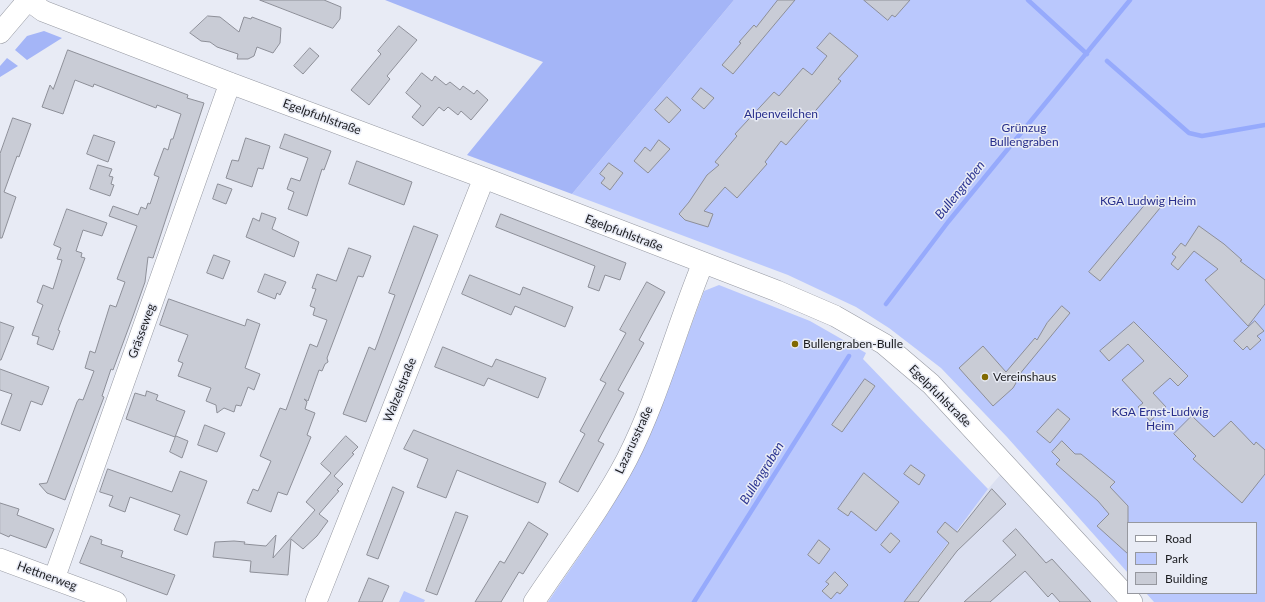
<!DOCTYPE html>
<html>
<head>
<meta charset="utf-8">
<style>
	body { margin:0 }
	#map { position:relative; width:1265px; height:602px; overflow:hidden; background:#e8ebf5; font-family:Lato,sans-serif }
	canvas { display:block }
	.legend { position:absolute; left:1127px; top:522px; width:130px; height:72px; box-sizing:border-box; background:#e8ebf5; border:1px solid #96989f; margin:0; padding:5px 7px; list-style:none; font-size:12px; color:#1a1b1f }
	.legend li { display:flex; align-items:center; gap:8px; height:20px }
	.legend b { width:20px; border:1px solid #96989f }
</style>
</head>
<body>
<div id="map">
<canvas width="1265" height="602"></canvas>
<ul class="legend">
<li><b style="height:5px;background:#fff"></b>Road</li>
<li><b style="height:11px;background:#bac8fd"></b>Park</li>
<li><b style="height:11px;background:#c9ccd6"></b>Building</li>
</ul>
</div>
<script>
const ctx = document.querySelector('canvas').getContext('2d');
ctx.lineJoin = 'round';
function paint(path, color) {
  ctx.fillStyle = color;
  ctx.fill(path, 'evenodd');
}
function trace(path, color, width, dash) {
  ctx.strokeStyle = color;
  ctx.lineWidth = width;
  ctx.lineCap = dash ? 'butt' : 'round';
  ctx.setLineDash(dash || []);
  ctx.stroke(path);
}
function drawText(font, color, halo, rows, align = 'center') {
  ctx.font = font + ' Lato,sans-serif';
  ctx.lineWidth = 3;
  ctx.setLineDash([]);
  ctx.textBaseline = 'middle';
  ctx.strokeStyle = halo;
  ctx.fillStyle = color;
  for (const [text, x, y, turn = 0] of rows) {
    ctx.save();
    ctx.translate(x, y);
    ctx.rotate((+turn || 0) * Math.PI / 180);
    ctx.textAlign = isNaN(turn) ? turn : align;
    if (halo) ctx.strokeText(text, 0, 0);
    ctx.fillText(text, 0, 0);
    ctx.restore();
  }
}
paint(new Path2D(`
	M 1008,466 L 1132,602 L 904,602 L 988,489 Z`), '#dbe0f1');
paint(new Path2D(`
	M 734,0 L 1265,0 L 1265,602 L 1154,602 L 1146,593 L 1256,593 L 1256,523 L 1128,523 L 1128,573 L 1007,437 L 941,368 L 889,328 L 856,307 L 788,275 L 572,194 Z
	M 719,285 L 810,321 L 866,353 L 863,359 L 988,489 L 904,602 L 548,602 C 574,563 603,524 626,482 C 658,421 680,355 704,291 Z
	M 404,591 L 425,600 L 424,602 L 399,602 Z`), '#bac8fd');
paint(new Path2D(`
	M 385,0 L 734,0 L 572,194 L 467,155 L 543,62 Z
	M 44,31 L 62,38 L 27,60 L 15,50 L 27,36 Z
	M 7,58 L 18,66 L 0,77 L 0,66 Z`), '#a4b5f7');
trace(new Path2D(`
	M 1028,0 L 1087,54
	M 1107,61 L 1189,133 L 1202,136 L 1265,125
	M 886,304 L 948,222 L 1130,0
	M 694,602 L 849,356`), '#96aafc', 4.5);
const building = new Path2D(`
	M 260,0 L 324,0 L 341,7 L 340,19 L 333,28 Z
	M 778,0 L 795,0 L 733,74 L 722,65 L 741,43 L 739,42 L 754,25 L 756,27 Z
	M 864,0 L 910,0 L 895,17 L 892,15 L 888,20 Z
	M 208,16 L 220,17 L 239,32 L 244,17 L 251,19 L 252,17 L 281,28 L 280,43 L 273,53 L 257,47 L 254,56 L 248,59 L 237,59 L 238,54 L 217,47 L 210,42 L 201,41 L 190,33 Z
	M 399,26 L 417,40 L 387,76 L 390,79 L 369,105 L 351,90 L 381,54 L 378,51 Z
	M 830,33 L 858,56 L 838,79 L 841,81 L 786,145 L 781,141 L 765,162 L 767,164 L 737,198 L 725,187 L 704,211 L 713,214 L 708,227 L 685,220 L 679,214 L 689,202 L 707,175 L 719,165 L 715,162 L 737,136 L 735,134 L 774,92 L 779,96 L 803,68 L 812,75 L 827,56 L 817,48 Z
	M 310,48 L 319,56 L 303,74 L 294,66 Z
	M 68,50 L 188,95 L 187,98 L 204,103 L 153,258 L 148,257 L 145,282 L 133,316 L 113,370 L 111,369 L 102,396 L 104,397 L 65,500 L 47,493 L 39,484 L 47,483 L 77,402 L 79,399 L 83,400 L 94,371 L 85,368 L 90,351 L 95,353 L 110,305 L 116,307 L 125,282 L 117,279 L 137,226 L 109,216 L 113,206 L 138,215 L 141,207 L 146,209 L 148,203 L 150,204 L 159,177 L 154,175 L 164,148 L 168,150 L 171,139 L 173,139 L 181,114 L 157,105 L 156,108 L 94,84 L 93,87 L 75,80 L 63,114 L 42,107 L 50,85 L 53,89 Z
	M 422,73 L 432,81 L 435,76 L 446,85 L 450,82 L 460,90 L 463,86 L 474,94 L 477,90 L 488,100 L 471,120 L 461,111 L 458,115 L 448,107 L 444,111 L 439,107 L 423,126 L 412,117 L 421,106 L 406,93 Z
	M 701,88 L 714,98 L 704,109 L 692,99 Z
	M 667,97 L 681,110 L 669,123 L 655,110 Z
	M 13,118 L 31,124 L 19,157 L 17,156 L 4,192 L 16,197 L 2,238 L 0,238 L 0,154 Z
	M 285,134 L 331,151 L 324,170 L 322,169 L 307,216 L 288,209 L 294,192 L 287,189 L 291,178 L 300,181 L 308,158 L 280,148 Z
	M 94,135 L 115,142 L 108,162 L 87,154 Z
	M 246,138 L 270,146 L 263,169 L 258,168 L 252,187 L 226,178 L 232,160 L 238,161 Z
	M 659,140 L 670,149 L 648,173 L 634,161 L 645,147 L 650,151 Z
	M 357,161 L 412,182 L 404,205 L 349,184 Z
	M 609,163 L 623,173 L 610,190 L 601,183 L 605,178 L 600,174 Z
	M 98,165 L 112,169 L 109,176 L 113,177 L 111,184 L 114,185 L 110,196 L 90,189 Z
	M 218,184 L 232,189 L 226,204 L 213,199 Z
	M 1150,199 L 1160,208 L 1100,281 L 1089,272 Z
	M 67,209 L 107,223 L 102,236 L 83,230 L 76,251 L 82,253 L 81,257 L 85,258 L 58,330 L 60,331 L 53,350 L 37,344 L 39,337 L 32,335 L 43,305 L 37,302 L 43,285 L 53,289 L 62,260 L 57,259 L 61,248 L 54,245 Z
	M 262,213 L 276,218 L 272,229 L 299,242 L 294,257 L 246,237 L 253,218 L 259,221 Z
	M 501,214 L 626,263 L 620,280 L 605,275 L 599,291 L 588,287 L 595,266 L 496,227 Z
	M 414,226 L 438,235 L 366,422 L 343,414 L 369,347 L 375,350 L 395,295 L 389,293 Z
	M 1199,226 L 1224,244 L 1242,260 L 1240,261 L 1265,280 L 1265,304 L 1248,326 L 1205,280 L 1218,269 L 1194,251 L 1178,270 L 1171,264 L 1176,257 L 1172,254 L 1181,243 L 1185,246 Z
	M 349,248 L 371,256 L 363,277 L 358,276 L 327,358 L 328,362 L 325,364 L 322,371 L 319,370 L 308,401 L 304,399 L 307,402 L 305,409 L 315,413 L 307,435 L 311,437 L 287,495 L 278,492 L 271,512 L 247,503 L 253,489 L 258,491 L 271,461 L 260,456 L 280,408 L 286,410 L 310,344 L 317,347 L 327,320 L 313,315 L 315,308 L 310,306 L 316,289 L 312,288 L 317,274 L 336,281 Z
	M 214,255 L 230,261 L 223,279 L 207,273 Z
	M 265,274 L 286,282 L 280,295 L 277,293 L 275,299 L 258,292 Z
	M 470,275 L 520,295 L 523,287 L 573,307 L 565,327 L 515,306 L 511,315 L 462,294 Z
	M 647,282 L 665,292 L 639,340 L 644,343 L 618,390 L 624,393 L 598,441 L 604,444 L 578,492 L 559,482 L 585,434 L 580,431 L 606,383 L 600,380 L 626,333 L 620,330 Z
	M 169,299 L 245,326 L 247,319 L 260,324 L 245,368 L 260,374 L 254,390 L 248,387 L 241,406 L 236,405 L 234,412 L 224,408 L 217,413 L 216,405 L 206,401 L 211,388 L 178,376 L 183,363 L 178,361 L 188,335 L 160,325 Z
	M 1062,306 L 1070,313 L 1014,381 L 1016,383 L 1013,388 L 993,406 L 959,368 L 983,346 L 1006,372 L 1035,338 L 1037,340 L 1047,323 Z
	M 1255,321 L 1264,331 L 1257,336 L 1261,340 L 1250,350 L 1247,346 L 1243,350 L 1234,341 Z
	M 0,322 L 14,327 L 1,360 L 0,360 Z
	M 1134,322 L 1188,376 L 1178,386 L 1170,378 L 1153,393 L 1166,407 L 1150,421 L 1138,407 L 1143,403 L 1122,380 L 1144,361 L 1128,344 L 1109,361 L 1100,351 Z
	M 443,347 L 492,367 L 496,359 L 546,378 L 538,398 L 488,378 L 484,386 L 435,367 Z
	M 0,369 L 49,387 L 42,405 L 31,401 L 20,431 L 1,424 L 12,394 L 0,390 Z
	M 865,379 L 875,386 L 842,432 L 832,425 Z
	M 147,391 L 158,395 L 156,400 L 185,411 L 175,437 L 126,419 L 135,393 L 145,396 Z
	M 1058,409 L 1070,419 L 1050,443 L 1037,432 Z
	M 1192,416 L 1214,437 L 1231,421 L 1254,445 L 1256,442 L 1265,450 L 1265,474 L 1242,503 L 1193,459 L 1196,456 L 1174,434 Z
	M 205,425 L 225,433 L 217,452 L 198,445 Z
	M 414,430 L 546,483 L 538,503 L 457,470 L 446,498 L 417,487 L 428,459 L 404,449 Z
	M 176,436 L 188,441 L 182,458 L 170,452 Z
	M 346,436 L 358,447 L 352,453 L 354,454 L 334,476 L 343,484 L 337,490 L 339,491 L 319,514 L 328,521 L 317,536 L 303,549 L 291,539 L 288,575 L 250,572 L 251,561 L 213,557 L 215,542 L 234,541 L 245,542 L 244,544 L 266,546 L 276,535 L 273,558 L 315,510 L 306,502 L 331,473 L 321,464 Z
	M 1062,441 L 1075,454 L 1081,454 L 1115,482 L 1110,487 L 1128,506 L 1128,554 L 1097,526 L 1109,514 L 1098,501 L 1056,464 L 1060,460 L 1052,452 Z
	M 911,465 L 925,475 L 919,485 L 904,474 Z
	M 108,469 L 172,492 L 180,471 L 207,481 L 187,535 L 174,530 L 180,515 L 130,497 L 125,512 L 109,506 L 113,496 L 100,492 Z
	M 864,473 L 899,502 L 876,531 L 851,511 L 848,516 L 838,509 Z
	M 393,487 L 404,492 L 378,559 L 367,555 Z
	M 992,489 L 1006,504 L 957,551 L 918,602 L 904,602 L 949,543 L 937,532 L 945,522 L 957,532 Z
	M 0,503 L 19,509 L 17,515 L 54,529 L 46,548 L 10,535 L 9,537 L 0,533 Z
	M 456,512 L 468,516 L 437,595 L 426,591 Z
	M 529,522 L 548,534 L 523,574 L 519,572 L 501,602 L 475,602 L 500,561 L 504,563 Z
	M 1016,529 L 1046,563 L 1052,559 L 1091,602 L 1060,602 L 1052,593 L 1048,597 L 1025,571 L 990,602 L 964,602 L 1016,555 L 1003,541 Z
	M 891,533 L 900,541 L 890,553 L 881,545 Z
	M 91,536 L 102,540 L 101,544 L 123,551 L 121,557 L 175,575 L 167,595 L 80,563 Z
	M 819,540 L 830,549 L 819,564 L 808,555 Z
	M 835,572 L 848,585 L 840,594 L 837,592 L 831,599 L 822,591 L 829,584 L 826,582 Z
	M 369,578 L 389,586 L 382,602 L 359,602 Z`);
paint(building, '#c9ccd6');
trace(building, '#8d8f98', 1);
const minor = new Path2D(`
	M 28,0 L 43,11 L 230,83 L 484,178 L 777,291 L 835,316 L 884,344 L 931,384 L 1132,602
	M 0,33 L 28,0
	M 0,559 L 116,602
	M 54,579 L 230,83
	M 316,602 L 484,178
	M 534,602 C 565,555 601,509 627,459 C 659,396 676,328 703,263`);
trace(minor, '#979aa3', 22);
trace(minor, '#fff', 21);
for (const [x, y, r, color] of [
	[795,344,4,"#816901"],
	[985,377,4,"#816901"]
]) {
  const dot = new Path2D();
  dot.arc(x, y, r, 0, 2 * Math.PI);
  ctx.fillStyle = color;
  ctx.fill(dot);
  trace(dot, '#e8ebf5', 1.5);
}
drawText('12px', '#282f8c', '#e8ebf5', [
	["Alpenveilchen",781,114],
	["Grünzug",1024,128],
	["Bullengraben",1024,142],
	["KGA Ludwig Heim",1148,201],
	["KGA Ernst-Ludwig",1160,412],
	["Heim",1160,426]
]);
drawText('12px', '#1a1b1f', '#e8ebf5', [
	["Egelpfuhlstraße",322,117,20],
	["Egelpfuhlstraße",624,233,21],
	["Grässeweg",142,331,-70],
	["Walzelstraße",400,390,-68],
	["Egelpfuhlstraße",940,396,45],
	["Lazarusstraße",634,440,-65],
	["Hettnerweg",47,576,20]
]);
drawText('12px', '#1a1b1f', '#e8ebf5', [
	["Bullengraben-Bulle",803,344],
	["Vereinshaus",993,377]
], 'left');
drawText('italic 13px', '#2c3592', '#e8ebf5', [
	["Bullengraben",960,190,-51],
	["Bullengraben",762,473,-58]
]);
</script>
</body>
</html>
